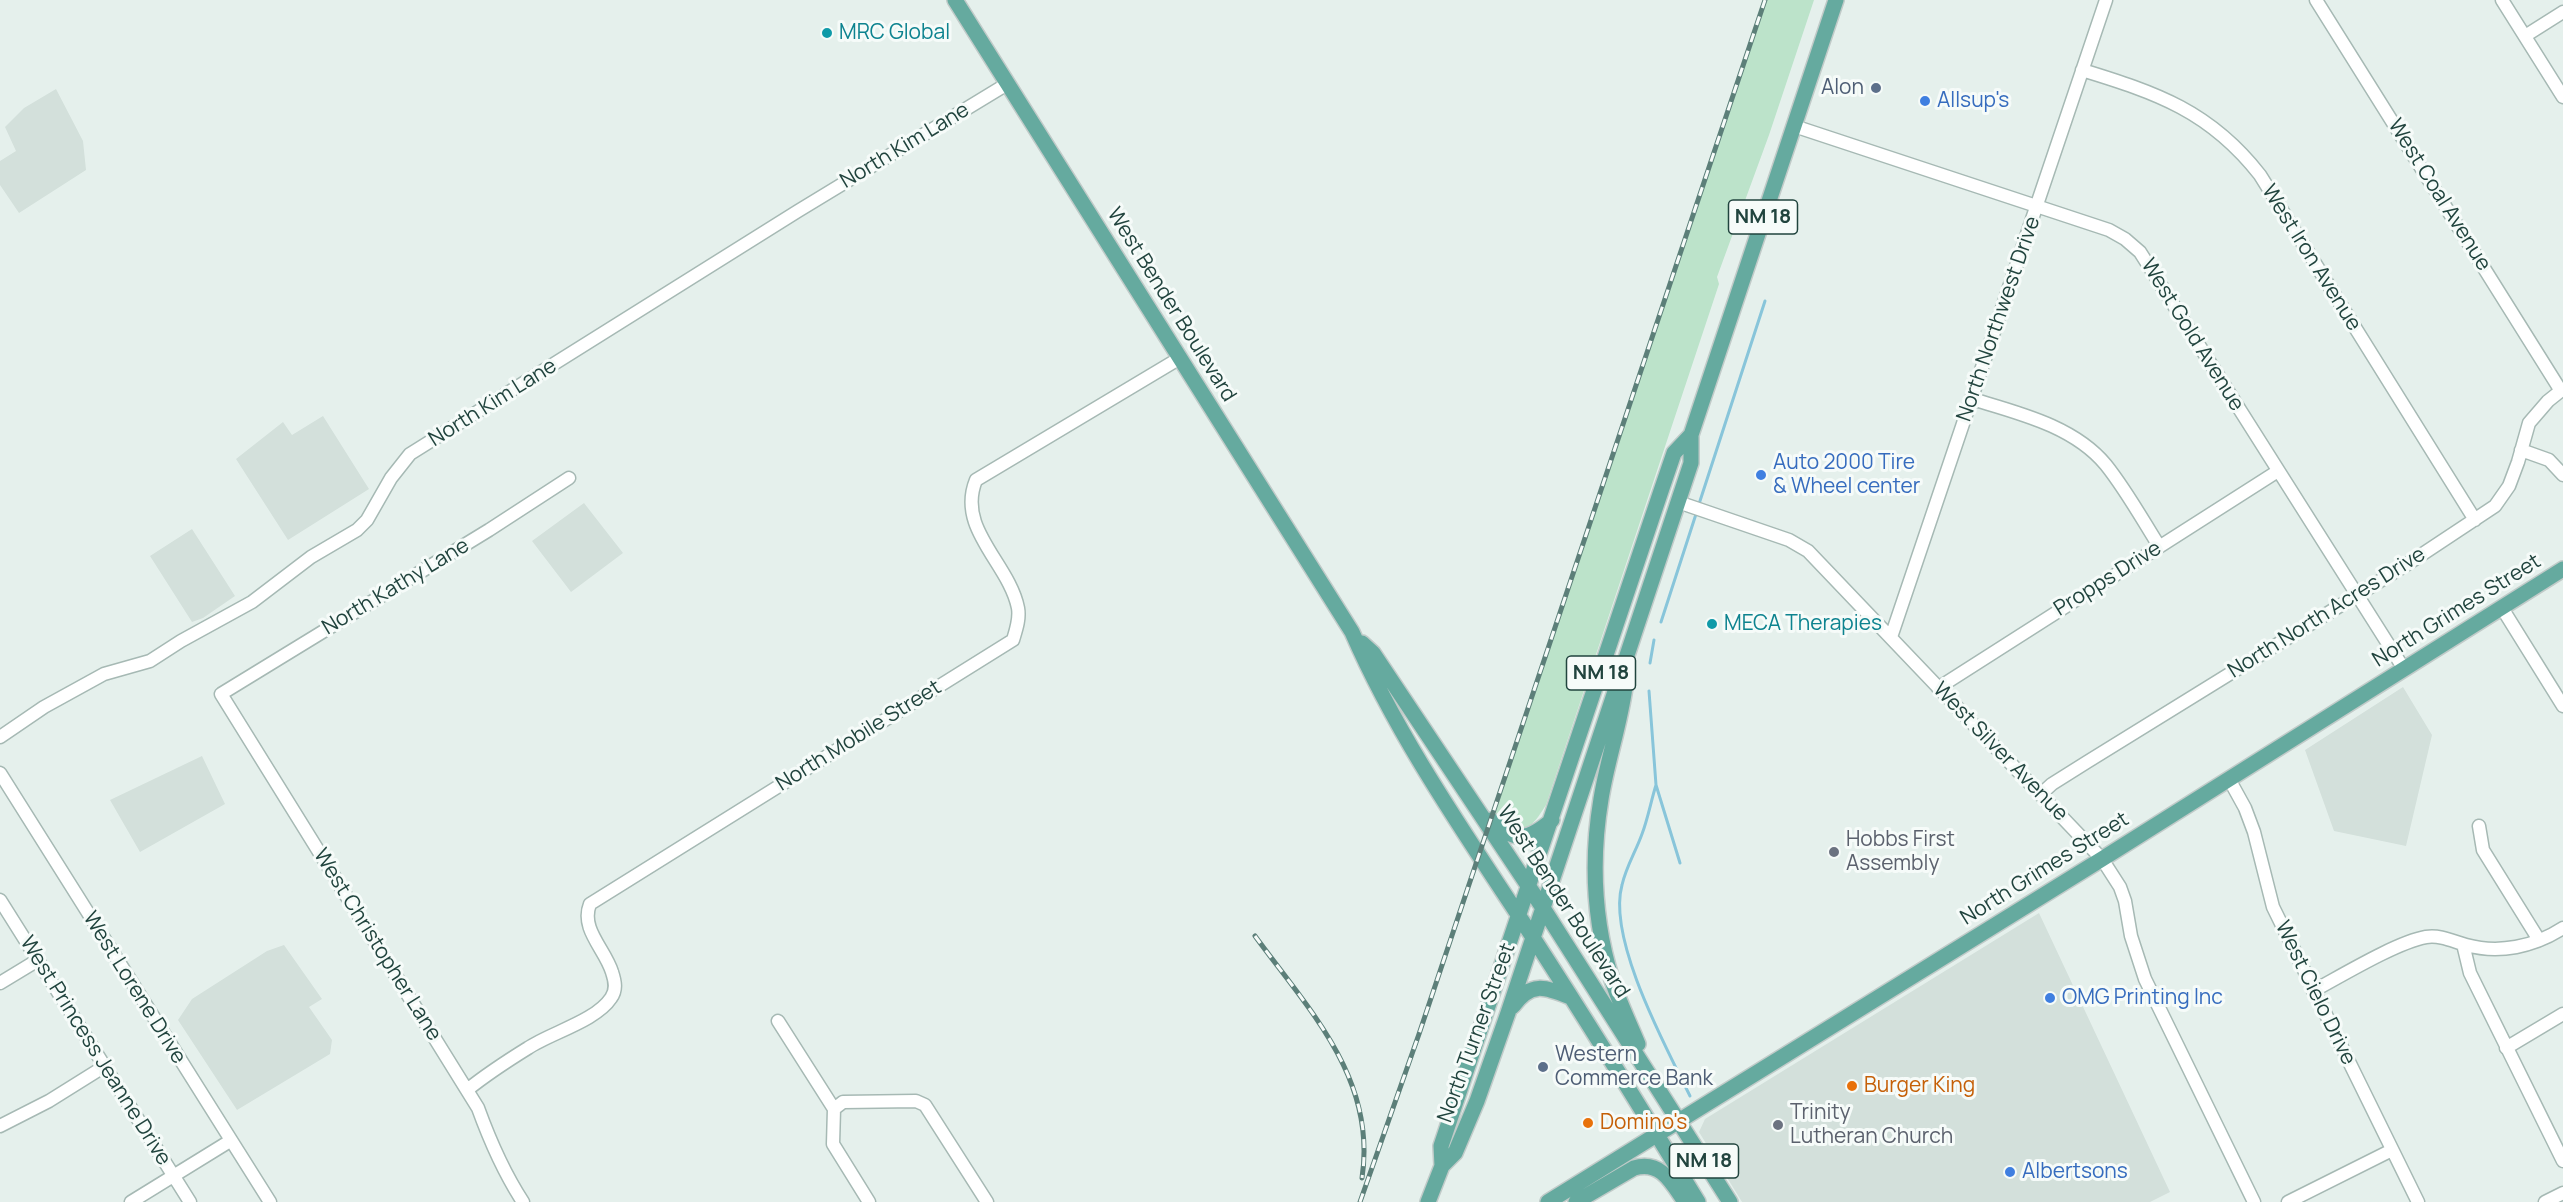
<!DOCTYPE html>
<html>
<head>
<meta charset="utf-8">
<style>
	body { margin:0 }
	canvas { display:block; background:#e5f0ec }
</style>
</head>
<body>
<canvas width="2563" height="1202"></canvas>
<script>
const ctx = document.querySelector('canvas').getContext('2d');
ctx.lineJoin = 'round';
function paint(path, color) {
  ctx.fillStyle = color;
  ctx.fill(path, 'evenodd');
}
function trace(path, color, width, dash) {
  ctx.strokeStyle = color;
  ctx.lineWidth = width;
  ctx.lineCap = dash ? 'butt' : 'round';
  ctx.setLineDash(dash || []);
  ctx.stroke(path);
}
function drawText(font, color, halo, rows, align = 'center') {
  ctx.font = font + ' Manrope,sans-serif';
  ctx.lineWidth = 6;
  ctx.setLineDash([]);
  ctx.textBaseline = 'middle';
  ctx.strokeStyle = halo;
  ctx.fillStyle = color;
  for (const [text, x, y, turn = 0] of rows) {
    ctx.save();
    ctx.translate(x, y);
    ctx.rotate((+turn || 0) * Math.PI / 180);
    ctx.textAlign = isNaN(turn) ? turn : align;
    if (halo) ctx.strokeText(text, 0, 0);
    ctx.fillText(text, 0, 0);
    ctx.restore();
  }
}
paint(new Path2D(`
	M 56,89 L 83,141 L 86,170 L 19,213 L 0,185 L 0,161 L 16,151 L 5,127 L 24,108 Z
	M 323,416 L 369,489 L 288,540 L 236,459 L 283,422 L 292,435 Z
	M 584,503 L 623,553 L 571,592 L 532,541 Z
	M 192,529 L 235,596 L 203,618 L 192,622 L 150,556 Z
	M 2403,687 L 2432,735 L 2406,846 L 2334,831 L 2305,750 Z
	M 202,756 L 225,804 L 140,852 L 110,800 Z
	M 2039,913 L 2170,1192 L 2150,1202 L 1742,1202 L 1699,1132 L 1705,1119 Z
	M 284,945 L 322,999 L 309,1007 L 332,1040 L 330,1054 L 237,1110 L 178,1020 L 192,999 L 267,951 Z`), '#d3e0db');
paint(new Path2D(`
	M 1767,0 L 1814,0 L 1769,135 L 1717,277 L 1719,284 L 1546,805 C 1537,819 1532,828 1515,832 L 1494,815 Z`), '#bce3ca');
trace(new Path2D(`
	M 1699,504 L 1765,301
	M 1661,622 L 1697,511
	M 1650,663 L 1654,640
	M 1649,691 L 1656,785 L 1680,863
	M 1656,785 C 1651,801 1648,818 1642,834 C 1636,851 1626,867 1622,885 C 1607,939 1666,1047 1690,1096`), '#88c5da', 3);
const minor = new Path2D(`
	M 2316,0 L 2561,391
	M 2502,0 L 2563,97
	M 2525,36 L 2563,12
	M 2082,70 C 2157,93 2210,111 2260,175 L 2475,520
	M 1794,126 L 2109,230 L 2125,239 L 2140,252 L 2404,669
	M 1972,399 C 2018,413 2074,426 2106,465 C 2126,490 2142,519 2159,546
	M 2521,450 L 2549,460 L 2563,475
	M 1678,502 L 1789,540 L 1808,551 L 2102,859 L 2120,887 L 2125,901 L 2131,936 L 2145,979 L 2254,1202
	M 2502,608 L 2563,706
	M 1891,637 L 2106,0
	M 1938,688 L 2278,471
	M 0,737 L 44,707 L 104,674 L 150,661 L 181,641 L 252,602 L 311,557 L 357,530 L 367,520 L 391,478 L 410,454 L 798,211 L 1007,84
	M 0,773 L 270,1202
	M 2229,779 L 2245,808 L 2254,832 L 2273,907 L 2418,1202
	M 2041,794 L 2052,784 L 2087,762 L 2409,563 L 2495,506 L 2509,486 L 2518,462 L 2529,423 L 2548,401 L 2563,389
	M 2479,826 L 2483,850 L 2539,940
	M 0,900 L 190,1202
	M 2463,944 L 2470,973 L 2563,1161
	M 0,983 L 38,960
	M 2313,991 C 2341,976 2397,942 2426,937 C 2441,935 2452,941 2466,945 C 2499,954 2534,947 2563,928
	M 778,1021 L 834,1109 L 833,1144 L 869,1202
	M 2506,1048 L 2563,1014
	M 467,1090 C 487,1074 507,1061 528,1048 C 550,1033 596,1021 611,998 C 617,990 615,981 612,972 C 605,949 580,929 590,904 L 1013,640 C 1016,630 1020,619 1018,608 C 1009,563 956,529 976,480 L 1180,358
	M 834,1109 L 843,1102 L 916,1101 L 925,1105 L 987,1202
	M 0,1126 L 49,1101 L 105,1066
	M 131,1202 L 230,1141
	M 523,1202 C 504,1173 490,1141 478,1108 L 221,694 L 489,530 L 569,478
	M 2288,1202 L 2392,1150
	M 2545,1202 L 2563,1193`);
const major = new Path2D(`
	M 955,0 L 1352,632 C 1399,740 1468,838 1532,936 C 1589,1024 1644,1113 1698,1202
	M 1362,643 L 1373,653 L 1543,908 L 1730,1202
	M 1625,687 C 1620,725 1607,761 1601,799 C 1591,859 1594,922 1612,980 C 1619,1002 1629,1022 1638,1044
	M 1491,820 C 1514,843 1528,841 1552,820
	M 1513,1006 C 1531,981 1545,987 1570,997
	M 1442,1166 L 1455,1153 L 1477,1101 L 1508,1013 L 1691,463 L 1691,435 L 1836,0
	M 1428,1202 L 1442,1166 L 1441,1146 L 1661,491 L 1674,453 L 1691,435
	M 1548,1202 L 2102,859 L 2563,569
	M 1576,1202 L 1634,1168 C 1661,1160 1672,1183 1685,1202`);
trace(minor, '#a6b9b4', 15);
trace(major, '#c1cbc9', 18);
trace(minor, '#fff', 12);
trace(major, '#65aa9f', 15);
const rail = new Path2D(`
	M 1255,936 C 1309,1010 1377,1079 1362,1178
	M 1360,1202 L 1419,1034 L 1765,0`);
trace(rail, '#5c7f79', 5);
trace(rail, '#f6fbf9', 3, [9]);
for (const [x, y, r, color] of [
	[827,33,6,"#0f9aa8"],
	[1876,88,6,"#5c6f8a"],
	[1925,101,6,"#3f7fe0"],
	[1761,475,6,"#3f7fe0"],
	[1712,624,6,"#0f9aa8"],
	[1834,852,6,"#6b7280"],
	[2050,998,6,"#3f7fe0"],
	[1543,1067,6,"#5c6f8a"],
	[1852,1086,6,"#e8710a"],
	[1588,1123,6,"#e8710a"],
	[1778,1125,6,"#6b7280"],
	[2010,1172,6,"#3f7fe0"]
]) {
  const dot = new Path2D();
  dot.arc(x, y, r, 0, 2 * Math.PI);
  ctx.fillStyle = color;
  ctx.fill(dot);
  trace(dot, '#f6fbf9', 2);
}
for (const [x, y, w] of [
	[1763,217,69],
	[1601,673,69],
	[1704,1161,69]
]) {
  const box = new Path2D();
  box.roundRect(x - w / 2, y - 17, w, 34, 4.5);
  ctx.fillStyle = '#f6fbf9';
  ctx.fill(box);
  trace(box, '#21443e', 1.5);
}
drawText('bold 20px', '#21443e', null, [
	["NM 18",1763,217],
	["NM 18",1601,673],
	["NM 18",1704,1161]
]);
drawText('21px', '#0d838f', '#f6fbf9', [
	["MRC Global",839,33],
	["MECA Therapies",1724,624]
], 'left');
drawText('21px', '#4e5e75', '#f6fbf9', [
	["Alon",1864,88],
	["Western",1555,1055,"left"],
	["Commerce Bank",1555,1079,"left"]
], 'right');
drawText('21px', '#366cbe', '#f6fbf9', [
	["Allsup's",1937,101],
	["Auto 2000 Tire",1773,463],
	["& Wheel center",1773,487],
	["OMG Printing Inc",2062,998],
	["Albertsons",2022,1172]
], 'left');
drawText('21px', '#21443e', '#f6fbf9', [
	["North Kim Lane",905,146,-31],
	["West Coal Avenue",2439,195,58],
	["West Iron Avenue",2311,258,58],
	["West Bender Boulevard",1171,305,58],
	["North Northwest Drive",1999,319,-71],
	["West Gold Avenue",2192,335,58],
	["North Kim Lane",493,403,-32],
	["Propps Drive",2108,579,-32],
	["North Kathy Lane",396,587,-31],
	["North Grimes Street",2457,611,-32],
	["North North Acres Drive",2327,613,-32],
	["North Mobile Street",859,736,-32],
	["West Silver Avenue",2000,752,46],
	["North Grimes Street",2045,869,-32],
	["West Bender Boulevard",1563,902,57],
	["West Christopher Lane",377,945,58],
	["West Lorene Drive",134,988,58],
	["West Cielo Drive",2315,993,64],
	["North Turner Street",1477,1033,-70],
	["West Princess Jeanne Drive",95,1051,58]
]);
drawText('21px', '#5b616d', '#f6fbf9', [
	["Hobbs First",1846,840],
	["Assembly",1846,864],
	["Trinity",1790,1113],
	["Lutheran Church",1790,1137]
], 'left');
drawText('21px', '#c56008', '#f6fbf9', [
	["Burger King",1864,1086],
	["Domino's",1600,1123]
], 'left');
</script>
</body>
</html>
